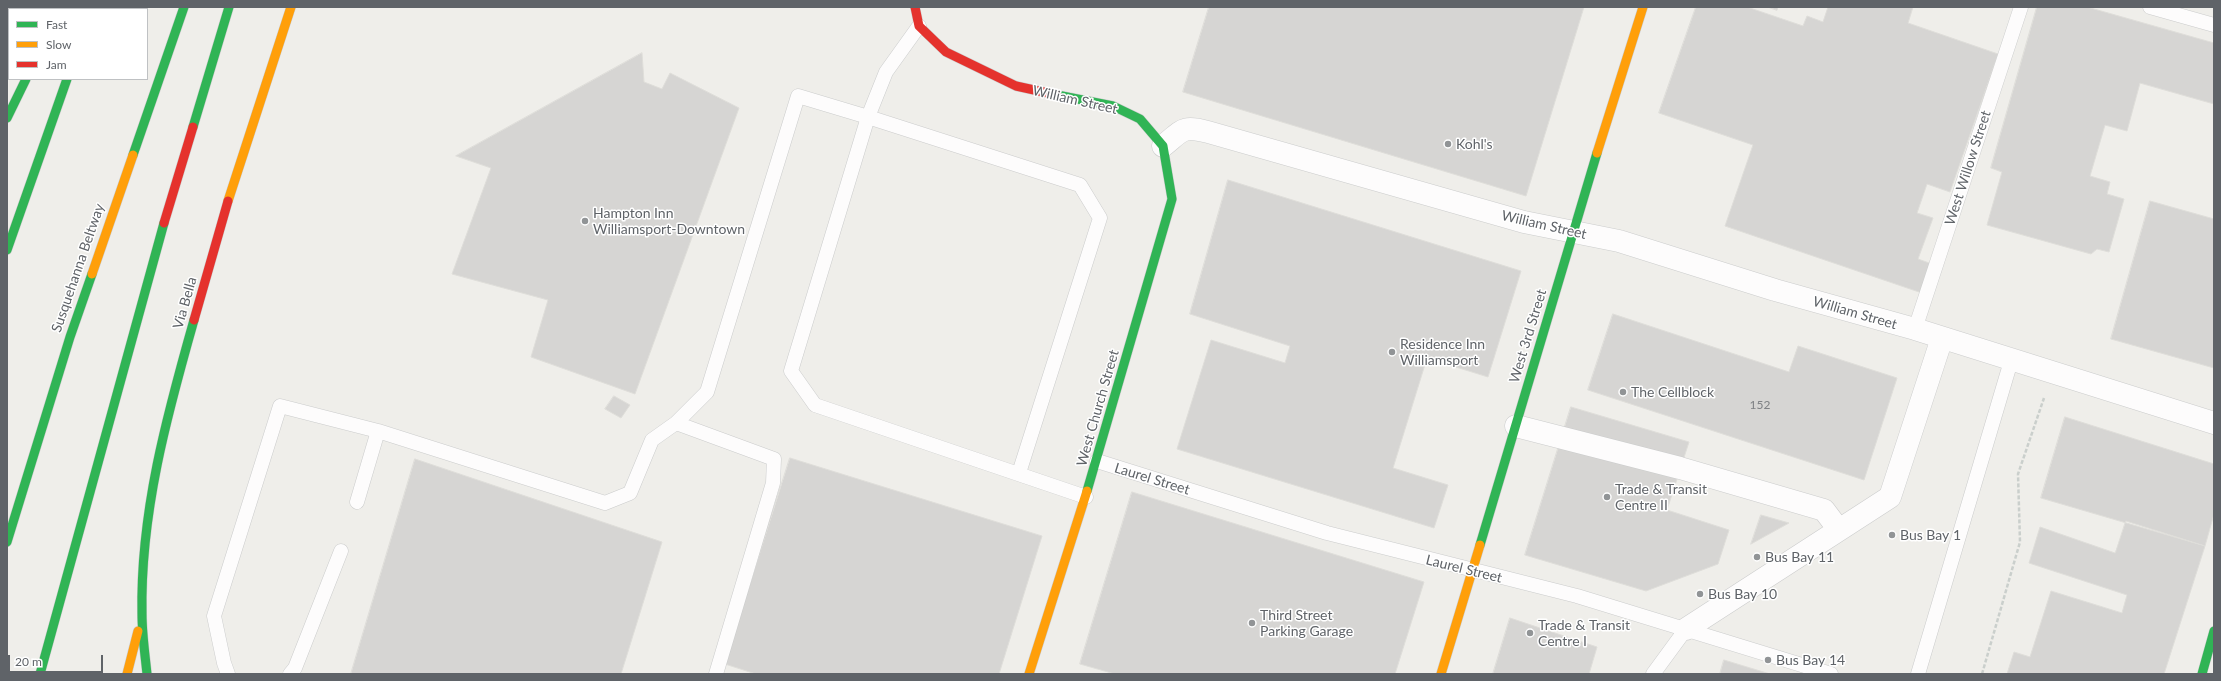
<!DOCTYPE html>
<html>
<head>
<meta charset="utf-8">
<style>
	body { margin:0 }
	#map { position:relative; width:2221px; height:681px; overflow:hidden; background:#efeeea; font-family:Lato,sans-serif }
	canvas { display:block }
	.frame { position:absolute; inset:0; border:8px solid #5f6368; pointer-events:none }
	.legend { position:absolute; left:8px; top:8px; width:140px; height:72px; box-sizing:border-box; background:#fff; border:1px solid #bfc1c3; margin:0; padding:5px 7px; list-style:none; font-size:12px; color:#5f6368 }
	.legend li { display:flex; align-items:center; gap:8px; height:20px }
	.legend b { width:20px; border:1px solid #bfc1c3 }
	.scale { position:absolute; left:8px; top:655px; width:95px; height:18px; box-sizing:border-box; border:2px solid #5f6368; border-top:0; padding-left:5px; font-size:12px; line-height:14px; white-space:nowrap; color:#5f6368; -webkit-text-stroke:3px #fff; paint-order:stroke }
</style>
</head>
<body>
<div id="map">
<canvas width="2221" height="681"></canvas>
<div class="frame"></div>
<ul class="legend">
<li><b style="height:5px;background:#30b455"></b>Fast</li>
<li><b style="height:5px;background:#ff9f0a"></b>Slow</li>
<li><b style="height:5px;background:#e5322d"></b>Jam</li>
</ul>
<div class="scale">20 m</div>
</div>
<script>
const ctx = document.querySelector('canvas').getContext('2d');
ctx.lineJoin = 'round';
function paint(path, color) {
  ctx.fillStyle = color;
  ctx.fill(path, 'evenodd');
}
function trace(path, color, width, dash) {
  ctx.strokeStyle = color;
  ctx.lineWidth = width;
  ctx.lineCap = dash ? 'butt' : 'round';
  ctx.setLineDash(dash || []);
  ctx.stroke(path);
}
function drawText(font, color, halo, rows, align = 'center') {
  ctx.font = font + ' Lato,sans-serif';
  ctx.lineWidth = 3;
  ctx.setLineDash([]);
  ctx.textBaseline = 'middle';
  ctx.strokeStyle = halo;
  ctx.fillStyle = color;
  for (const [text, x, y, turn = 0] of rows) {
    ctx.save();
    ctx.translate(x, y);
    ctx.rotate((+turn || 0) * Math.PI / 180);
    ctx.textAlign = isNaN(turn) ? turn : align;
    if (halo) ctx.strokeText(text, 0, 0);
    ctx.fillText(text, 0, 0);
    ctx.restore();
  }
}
const building = new Path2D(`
	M 1209,7 L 1584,7 L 1526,196 L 1183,92 Z
	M 1696,7 L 1747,7 L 1803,26 L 1807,16 L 1823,22 L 1828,7 L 1913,7 L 1908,23 L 1998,54 L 1950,192 L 1927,184 L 1917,213 L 1933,218 L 1918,259 L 1932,264 L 1922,293 L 1725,226 L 1753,145 L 1659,113 Z
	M 1768,7 L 1778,7 L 1777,10 Z
	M 2037,7 L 2087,7 L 2214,43 L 2214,104 L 2140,83 L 2127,131 L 2105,125 L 2090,176 L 2110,182 L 2107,194 L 2124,199 L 2109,252 L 2097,249 L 2091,254 L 1987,225 L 2002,172 L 1991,168 Z
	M 642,53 L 644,82 L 662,89 L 670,73 L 739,108 L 635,394 L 531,357 L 548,300 L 452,274 L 491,168 L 456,156 Z
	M 1228,180 L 1521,271 L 1488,377 L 1427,358 L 1393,468 L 1448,485 L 1434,528 L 1177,449 L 1211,340 L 1285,363 L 1290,346 L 1190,314 Z
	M 2150,201 L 2214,219 L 2214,368 L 2111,339 Z
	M 1613,314 L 1789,372 L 1798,346 L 1897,378 L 1864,480 L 1588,390 Z
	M 614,396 L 630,405 L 621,418 L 605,409 Z
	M 1571,407 L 1689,442 L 1667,510 L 1729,530 L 1718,564 L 1646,591 L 1525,555 Z
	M 2065,417 L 2214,464 L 2214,514 L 2205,546 L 2041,498 Z
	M 790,458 L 1042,536 L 999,674 L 756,674 L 725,664 Z
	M 415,459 L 662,542 L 621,674 L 351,674 Z
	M 1132,492 L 1424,582 L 1395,674 L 1115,674 L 1080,664 Z
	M 1761,515 L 1789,523 L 1751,544 Z
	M 2126,521 L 2205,546 L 2164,674 L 2007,674 L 2014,652 L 2030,657 L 2051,591 L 2122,613 L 2127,595 L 2029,563 L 2040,527 L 2115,553 Z
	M 1510,618 L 1597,647 L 1589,674 L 1493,674 Z
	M 1724,660 L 1770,674 L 1720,674 Z`);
paint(building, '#d6d5d3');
trace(building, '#deddd9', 1);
const lane = new Path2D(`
	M 2150,7 L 2214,25
	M 1915,329 L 2021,7
	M 676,423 L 774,459 L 773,483 L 716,674
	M 1097,461 L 1327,533 L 1577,596 L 1831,674
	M 1019,473 L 1100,218 L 1080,185 L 868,117 L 791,371 L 815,405 L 1086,497
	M 357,502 L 378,431
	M 228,674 L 224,663 L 214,616 L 280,406 L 378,431 L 605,503 L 630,493 L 652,440 L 676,423 L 707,392 L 798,96 L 868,117 L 886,72 L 919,26
	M 290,674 L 295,668 L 341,551
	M 1653,674 L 1686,629
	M 1918,674 L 2011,361`);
const street = new Path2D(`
	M 1163,146 C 1183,130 1182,125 1208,132 L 1524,222 L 1619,241 L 1775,290 L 1915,329 L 2214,423
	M 1516,426 L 1680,468 L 1824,510 L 1839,530
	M 1686,629 L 1890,497 L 1942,338`);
const fast = new Path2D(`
	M 59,9 L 60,7
	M 1057,95 L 1113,106 L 1140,119 L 1163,146 L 1172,199 L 1087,491
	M 7,118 L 26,79
	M 193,127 L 229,7
	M 133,155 L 184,7
	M 7,250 L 67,79
	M 7,542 L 70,337 L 92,274
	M 1480,545 L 1597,153
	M 40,674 L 164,223
	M 147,674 C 145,654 142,634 142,614 C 140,513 167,415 194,320
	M 2202,674 L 2214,631`);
const slow = new Path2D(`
	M 91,9 L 92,7
	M 1597,153 L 1643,7
	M 228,201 L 291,7
	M 92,274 L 133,155
	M 127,674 L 138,631
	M 1029,674 L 1087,491
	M 1441,674 L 1480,545`);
const jam = new Path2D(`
	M 915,7 L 919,26 L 946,52 L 1016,86 L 1057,95
	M 164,223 L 193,127
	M 194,320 L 228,201`);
trace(lane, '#cbcccc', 15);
trace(street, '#cbcccc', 23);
trace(fast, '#cacacb', 10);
trace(slow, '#cacacb', 10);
trace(jam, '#cacacb', 10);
trace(new Path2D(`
	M 1982,674 L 2020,542 L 2018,474 L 2044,398`), '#cacfcc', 2.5, [4, 2]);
trace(lane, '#fdfcfc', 14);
trace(street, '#fdfcfc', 22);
trace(fast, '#30b455', 9);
trace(slow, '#ff9f0a', 9);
trace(jam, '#e5322d', 9);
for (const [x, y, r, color] of [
	[1448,144,4,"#919496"],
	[585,221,4,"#919496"],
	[1392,352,4,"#919496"],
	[1623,392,4,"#919496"],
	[1607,497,4,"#919496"],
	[1892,535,4,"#919496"],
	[1757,557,4,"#919496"],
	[1700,594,4,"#919496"],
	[1252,623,4,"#919496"],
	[1530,633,4,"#919496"],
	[1768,660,4,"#919496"]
]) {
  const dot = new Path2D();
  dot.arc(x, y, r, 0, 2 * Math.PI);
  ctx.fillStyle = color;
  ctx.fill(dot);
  trace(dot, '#fff', 1.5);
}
drawText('12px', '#7e8184', null, [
	["152",1760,405]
]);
drawText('14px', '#5f6368', '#fff', [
	["William Street",1075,100,13],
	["West Willow Street",1968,168,-72],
	["William Street",1544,225,13],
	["Susquehanna Beltway",78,268,-71],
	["Via Bella",185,303,-74],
	["William Street",1855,313,16],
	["West 3rd Street",1528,336,-73],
	["West Church Street",1098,408,-74],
	["Laurel Street",1152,479,17],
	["Laurel Street",1464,569,14]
]);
drawText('14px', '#5f6368', '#fff', [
	["Kohl's",1456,144],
	["Hampton Inn",593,213],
	["Williamsport-Downtown",593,229],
	["Residence Inn",1400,344],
	["Williamsport",1400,360],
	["The Cellblock",1631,392],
	["Trade & Transit",1615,489],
	["Centre II",1615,505],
	["Bus Bay 1",1900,535],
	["Bus Bay 11",1765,557],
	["Bus Bay 10",1708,594],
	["Third Street",1260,615],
	["Parking Garage",1260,631],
	["Trade & Transit",1538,625],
	["Centre I",1538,641],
	["Bus Bay 14",1776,660]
], 'left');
</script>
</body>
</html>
